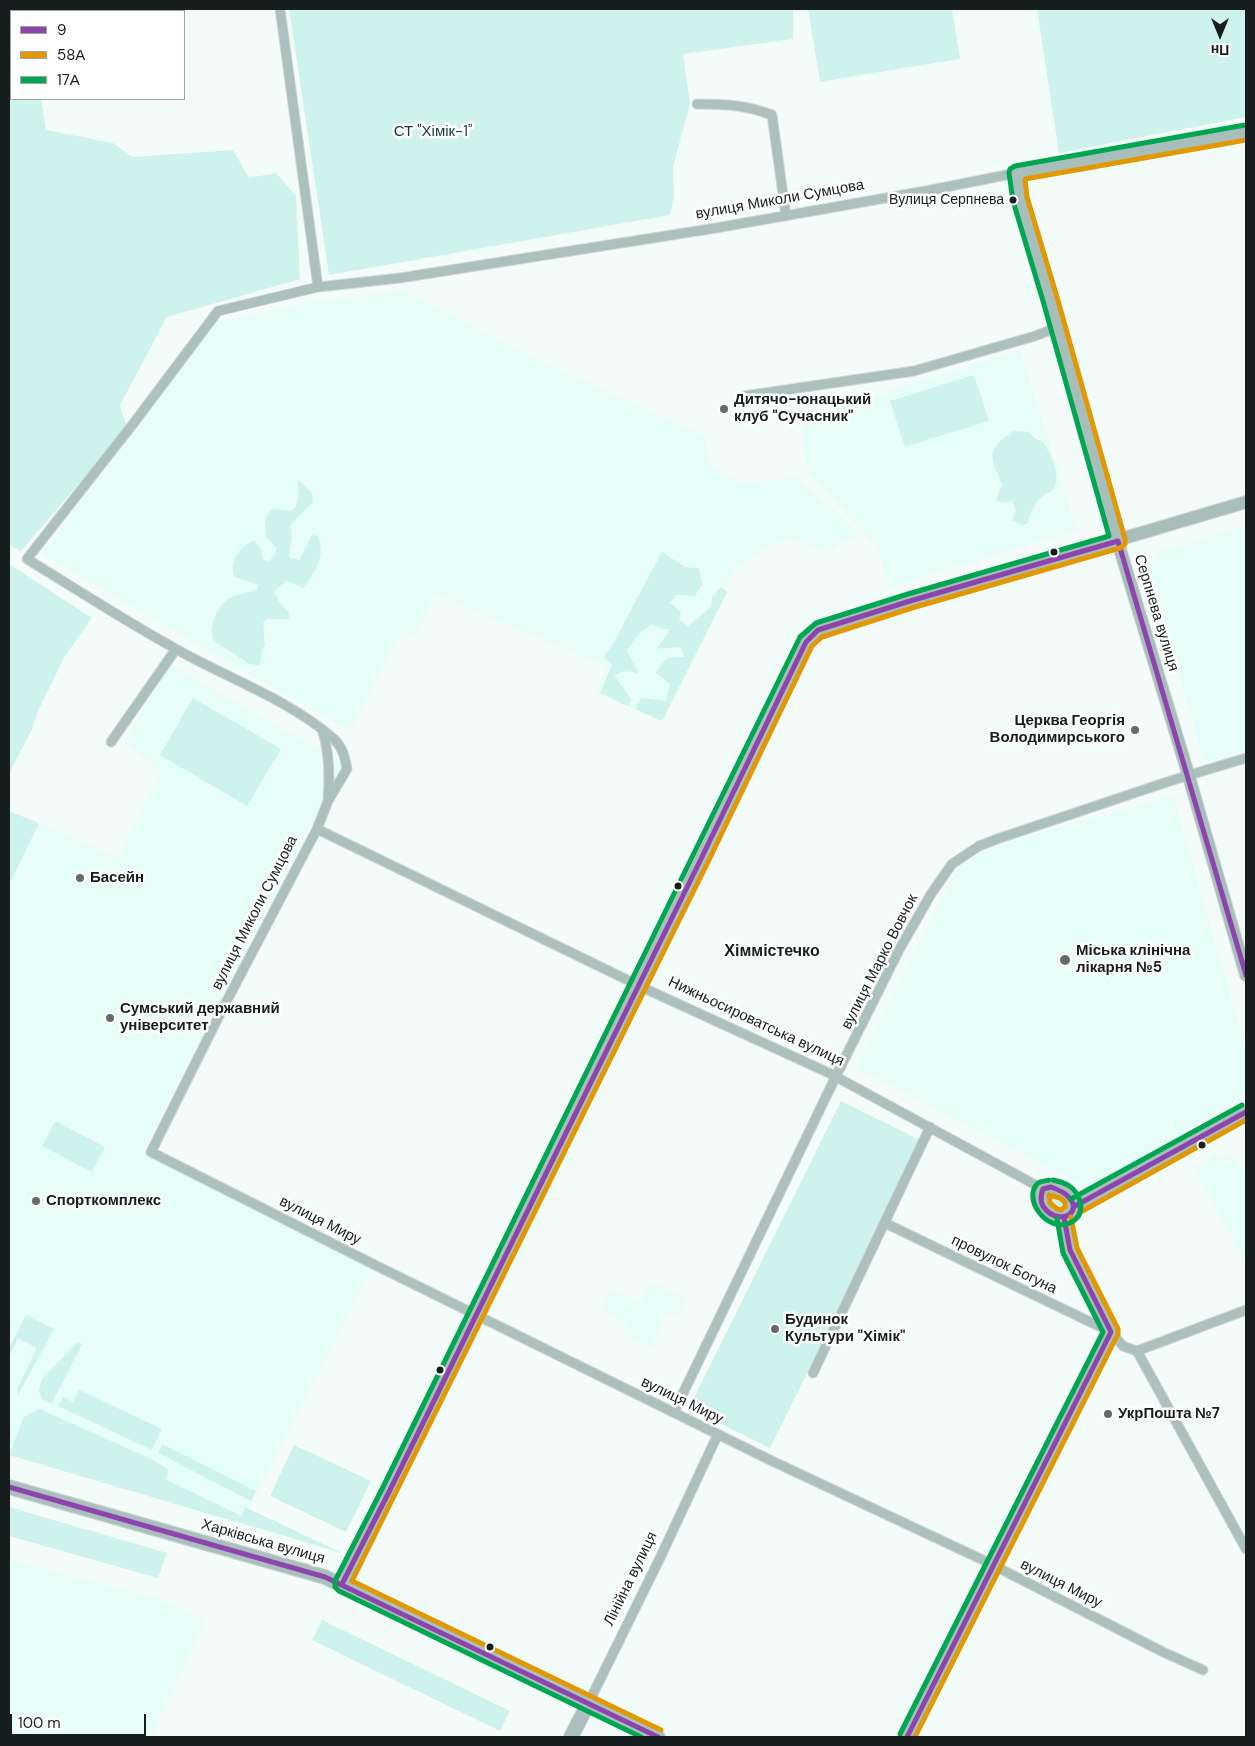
<!DOCTYPE html>
<html>
<head>
<meta charset="utf-8">
<style>
	body { margin:0 }
	#map { position:relative; width:1255px; height:1746px; overflow:hidden; background:#f4fcfa; font-family:"DM Sans",sans-serif }
	canvas { display:block }
	.frame { position:absolute; inset:0; border:10px solid #171f1e; pointer-events:none }
	.legend { position:absolute; left:10px; top:10px; width:175px; height:90px; box-sizing:border-box; background:#fff; border:1px solid #a2a5a5; margin:0; padding:6px 9px; list-style:none; font-size:15px; color:#171f1e }
	.legend li { display:flex; align-items:center; gap:10px; height:25px }
	.legend b { width:25px; border:1px solid #a2a5a5 }
	.north { position:absolute; left:1195px; top:10px; width:50px; height:50px; -webkit-text-stroke:4px #fff; paint-order:stroke; rotate:180deg; font-size:14px; font-weight:700; line-height:20px; text-align:center; color:#171f1e }
	.north::after { content:''; display:block; margin:auto; width:18px; height:22px; background:#171f1e; clip-path:polygon(50% 0,100% 100%,50% 72%,0 100%) }
	.scale { position:absolute; left:10px; top:1714px; width:136px; height:22px; box-sizing:border-box; border:2px solid #171f1e; border-top:0; padding-left:6px; font-size:15px; line-height:18px; white-space:nowrap; color:#171f1e; -webkit-text-stroke:4px #fff; paint-order:stroke }
</style>
</head>
<body>
<div id="map">
<canvas width="1255" height="1746"></canvas>
<div class="frame"></div>
<ul class="legend">
<li><b style="height:6px;background:#8e44ad"></b>9</li>
<li><b style="height:6px;background:#e19803"></b>58А</li>
<li><b style="height:6px;background:#00a651"></b>17А</li>
</ul>
<div class="north">Пн</div>
<div class="scale">100 m</div>
</div>
<script>
const ctx = document.querySelector('canvas').getContext('2d');
ctx.lineJoin = 'round';
function paint(path, color) {
  ctx.fillStyle = color;
  ctx.fill(path, 'evenodd');
}
function trace(path, color, width, dash) {
  ctx.strokeStyle = color;
  ctx.lineWidth = width;
  ctx.lineCap = dash ? 'butt' : 'round';
  ctx.setLineDash(dash || []);
  ctx.stroke(path);
}
function drawText(font, color, halo, rows, align = 'center') {
  ctx.font = font + ' "DM Sans",sans-serif';
  ctx.lineWidth = 5;
  ctx.setLineDash([]);
  ctx.textBaseline = 'middle';
  ctx.strokeStyle = halo;
  ctx.fillStyle = color;
  for (const [text, x, y, turn = 0] of rows) {
    ctx.save();
    ctx.translate(x, y);
    ctx.rotate((+turn || 0) * Math.PI / 180);
    ctx.textAlign = isNaN(turn) ? turn : align;
    if (halo) ctx.strokeText(text, 0, 0);
    ctx.fillText(text, 0, 0);
    ctx.restore();
  }
}
paint(new Path2D(`
	M 403,290 L 538,360 L 705,436 L 709,464 L 743,484 L 795,477 L 850,523 L 857,535 L 846,541 L 838,542 L 835,549 L 824,552 L 790,539 L 777,542 L 735,568 L 657,720 L 596,692 L 607,667 L 435,594 L 416,636 L 402,631 L 350,730 L 285,695 L 42,554 L 218,321 L 303,304 ZM 299,480 L 313,502 L 293,522 L 290,527 L 292,537 L 289,558 L 299,560 L 286,581 L 274,591 L 278,602 L 290,614 L 289,619 L 267,619 L 263,623 L 265,645 L 262,649 L 260,665 L 251,665 L 215,642 L 212,638 L 212,626 L 221,606 L 230,598 L 257,590 L 259,585 L 261,549 L 263,560 L 269,561 L 273,557 L 277,548 L 275,509 L 291,511 L 295,508 L 299,498 Z
	M 1020,350 L 1077,530 L 889,587 L 878,548 L 826,491 L 809,475 L 803,447 L 804,417 Z
	M 1246,526 L 1246,751 L 1205,763 L 1148,573 L 1159,552 Z
	M 170,665 L 343,763 L 143,1152 L 372,1268 L 242,1523 L 35,1459 L 9,1452 L 9,885 L 39,823 L 118,858 L 161,771 L 124,742 Z
	M 1173,796 L 1246,1050 L 1246,1095 L 1089,1188 L 856,1068 L 933,914 L 959,867 L 977,854 L 1014,840 Z
	M 1229,1152 L 1246,1172 L 1246,1263 L 1194,1168 L 1215,1153 L 1221,1159 Z
	M 651,1282 L 686,1298 L 678,1316 L 667,1312 L 651,1348 L 623,1335 L 628,1323 L 602,1310 L 611,1289 L 641,1303 Z
	M 9,1560 L 159,1599 L 206,1620 L 151,1737 L 9,1737 Z`), '#e7fdf8');
paint(new Path2D(`
	M 9,9 L 26,9 L 26,11 L 11,11 L 11,99 L 41,99 L 46,130 L 113,143 L 133,157 L 233,150 L 249,178 L 276,173 L 296,196 L 300,279 L 167,317 L 120,405 L 127,428 L 21,551 L 9,545 Z
	M 289,9 L 793,9 L 793,39 L 683,54 L 690,103 L 673,167 L 674,196 L 670,215 L 329,275 Z
	M 808,9 L 952,9 L 960,59 L 820,82 Z
	M 1037,9 L 1246,9 L 1246,117 L 1059,153 Z
	M 974,375 L 989,421 L 905,447 L 890,401 Z
	M 1014,431 L 1029,432 L 1034,438 L 1043,442 C 1051,454 1062,477 1053,490 C 1050,493 1046,493 1043,496 C 1034,502 1030,513 1028,523 L 1023,525 L 1012,520 L 1016,510 L 1012,501 L 1001,502 L 996,500 L 1002,485 C 991,456 984,450 1014,431 Z
	M 298,479 L 311,492 L 313,502 L 293,522 L 290,526 L 292,537 L 289,557 L 299,560 L 312,535 L 318,536 C 326,559 315,568 304,588 L 286,581 L 274,591 L 279,602 L 290,614 L 289,619 L 267,619 L 263,623 L 265,645 L 262,649 L 260,665 L 251,665 L 215,642 C 206,630 218,604 230,598 C 238,594 249,592 257,590 L 259,585 L 234,577 C 229,561 240,547 254,540 L 261,549 L 263,560 L 269,561 L 273,557 L 277,548 L 266,537 L 265,521 L 270,511 L 275,509 L 291,511 C 301,504 298,490 298,479 Z
	M 662,552 L 685,567 L 699,568 L 702,584 L 695,596 L 676,595 L 670,603 L 681,612 L 679,620 L 688,626 L 711,607 L 712,597 L 721,587 L 727,592 L 662,721 L 635,709 L 641,698 L 666,701 L 670,684 L 656,673 L 666,658 L 685,657 L 681,647 L 656,649 L 670,630 L 651,625 L 638,634 L 627,651 L 639,674 L 627,670 L 614,675 L 631,699 L 628,706 L 600,693 L 612,665 L 604,657 L 614,642 Z
	M 9,564 L 92,618 L 65,656 L 38,711 L 32,729 L 9,774 Z
	M 193,698 L 281,749 L 247,806 L 160,755 Z
	M 9,811 L 39,823 L 9,885 Z
	M 841,1101 L 922,1141 L 770,1448 L 689,1408 Z
	M 55,1121 L 105,1147 L 92,1172 L 42,1146 Z
	M 1048,1193 L 1051,1193 L 1065,1201 L 1067,1206 C 1063,1210 1060,1212 1054,1210 L 1047,1195 Z
	M 26,1315 L 54,1329 L 18,1395 L 17,1389 L 37,1348 L 18,1338 L 9,1357 L 9,1348 Z
	M 78,1342 L 82,1344 L 52,1403 L 42,1399 L 39,1391 L 42,1379 Z
	M 79,1390 L 162,1429 L 152,1450 L 58,1406 L 63,1397 L 73,1402 Z
	M 40,1409 L 151,1459 L 169,1470 L 165,1479 L 241,1516 L 245,1507 L 342,1553 L 9,1455 L 24,1417 Z
	M 162,1444 L 256,1491 L 251,1501 L 158,1453 Z
	M 294,1445 L 371,1481 L 346,1532 L 270,1496 Z
	M 9,1507 L 167,1553 L 158,1578 L 9,1536 Z
	M 322,1620 L 510,1711 L 500,1731 L 312,1640 Z`), '#cef2ec');
const street = new Path2D(`
	M 280,9 L 318,287
	M 697,104 C 725,104 746,105 772,115 L 786,216
	M 1016,173 L 931,190 L 716,228 L 400,278 L 318,287 L 218,311 L 133,424 L 27,559 C 76,589 125,621 176,649 C 227,678 290,700 334,739 C 343,748 345,758 347,769 L 328,801 L 317,829 L 223,1008 L 151,1152 L 377,1266 L 770,1460 L 985,1561 L 1163,1652 L 1203,1670
	M 744,396 L 914,371 L 1035,336 L 1058,327
	M 322,729 C 329,751 330,775 328,798
	M 111,742 L 176,649
	M 317,829 L 648,990 L 829,1073 L 1043,1189
	M 885,1223 L 1111,1332 L 1123,1346 L 1137,1351 L 1246,1549
	M 1137,1351 L 1246,1310
	M 813,1373 L 930,1127
	M 674,1412 L 836,1076 L 899,950 L 931,894 L 952,864 L 979,846 L 997,839 L 1170,781 L 1246,758
	M 588,1704 L 660,1558 L 718,1434`);
const secondary = new Path2D(`
	M 1246,132 L 1016,173 L 1020,199 L 1050,299 L 1112,523 L 1187,770 L 1246,975
	M 1051,1187 C 1093,1195 1068,1234 1046,1210 C 1040,1204 1040,1196 1043,1189 Z
	M 1075,1206 L 1246,1112
	M 342,1584 L 390,1490 L 701,859 L 806,642 L 818,630 L 881,610 L 1246,502
	M 907,1737 L 1111,1332 L 1070,1250 L 1064,1218`);
const primary = new Path2D(`
	M 9,1487 L 325,1577 L 658,1737
	M 571,1737 L 588,1704`);
trace(street, '#d1d8d6', 11);
trace(secondary, '#d1d8d6', 14);
trace(primary, '#d1d8d6', 16);
trace(street, '#acc0bd', 9);
trace(secondary, '#a7beba', 12);
trace(primary, '#abc0be', 14);
trace(new Path2D(`
	M 1051,1187 C 1092,1201 1068,1229 1047,1211 C 1040,1205 1040,1197 1043,1189 Z
	M 1075,1206 L 1246,1112
	M 9,1487 L 325,1577 L 658,1737
	M 342,1584 L 390,1490 L 701,859 L 806,642 L 818,630 L 910,601 L 1118,541 L 1246,975
	M 907,1737 L 1111,1332 L 1070,1250 L 1064,1218`), '#8e44ad', 5);
trace(new Path2D(`
	M 1049,1195 L 1060,1198 L 1065,1202 L 1065,1207 L 1061,1210 L 1057,1209 L 1050,1203 Z
	M 1079,1213 L 1246,1120
	M 661,1730 L 352,1581 L 708,862 L 812,646 L 822,637 L 912,608 L 1120,548 L 1125,544 L 1125,539 L 1057,297 L 1027,197 L 1025,179 L 1246,140
	M 915,1737 L 1118,1334 L 1118,1329 L 1077,1248 L 1071,1217`), '#e19803', 5);
trace(new Path2D(`
	M 1049,1180 C 1046,1181 1041,1181 1038,1183 C 1022,1198 1046,1233 1070,1223 C 1087,1215 1082,1194 1068,1185 C 1064,1183 1058,1181 1053,1180
	M 1071,1199 L 1242,1105
	M 900,1734 L 1103,1332 L 1063,1253 L 1057,1219
	M 641,1737 L 339,1591 L 335,1587 L 335,1581 L 383,1487 L 800,637 L 816,623 L 908,594 L 1109,536 L 1043,301 L 1013,201 L 1009,173 L 1010,169 L 1015,166 L 1245,125`), '#00a651', 5);
for (const [x, y, r, color] of [
	[1013,200,4.5,"#171f1e"],
	[724,409,5,"#646c6b"],
	[1054,552,4.5,"#171f1e"],
	[1135,730,5,"#646c6b"],
	[80,878,5,"#646c6b"],
	[678,886,4.5,"#171f1e"],
	[1065,960,6,"#646c6b"],
	[110,1018,5,"#646c6b"],
	[1202,1145,4.5,"#171f1e"],
	[36,1201,5,"#646c6b"],
	[775,1329,5,"#646c6b"],
	[440,1370,4.5,"#171f1e"],
	[1108,1414,5,"#646c6b"],
	[490,1647,4.5,"#171f1e"]
]) {
  const dot = new Path2D();
  dot.arc(x, y, r, 0, 2 * Math.PI);
  ctx.fillStyle = color;
  ctx.fill(dot);
  trace(dot, '#fff', 2);
}
drawText('14px', '#171f1e', '#fff', [
	["Вулиця Серпнева",1004,200]
], 'right');
drawText('15px', '#103b36', '#fff', [
	["СТ \"Хімік-1\"",433,132]
]);
drawText('15px', '#171f1e', '#fff', [
	["вулиця Миколи Сумцова",780,200,-10],
	["Серпнева вулиця",1156,613,73],
	["вулиця Миколи Сумцова",255,913,-63],
	["вулиця Марко Вовчок",880,962,-63],
	["Нижньосироватська вулиця",756,1022,25],
	["вулиця Миру",320,1221,27],
	["провулок Богуна",1004,1265,26],
	["вулиця Миру",682,1401,26],
	["Харківська вулиця",263,1542,16],
	["Лінійна вулиця",631,1579,-64],
	["вулиця Миру",1061,1584,27]
]);
drawText('bold 15px', '#171f1e', '#fff', [
	["Дитячо-юнацький",734,400],
	["клуб \"Сучасник\"",734,417],
	["Церква Георгія",1125,721,"right"],
	["Володимирського",1125,738,"right"],
	["Басейн",90,878],
	["Міська клінічна",1076,951],
	["лікарня №5",1076,968],
	["Сумський державний",120,1009],
	["університет",120,1026],
	["Спорткомплекс",46,1201],
	["Будинок",785,1320],
	["Культури \"Хімік\"",785,1337],
	["УкрПошта №7",1118,1414]
], 'left');
drawText('bold 16px', '#171f1e', '#fff', [
	["Хіммістечко",772,952]
]);
</script>
</body>
</html>
